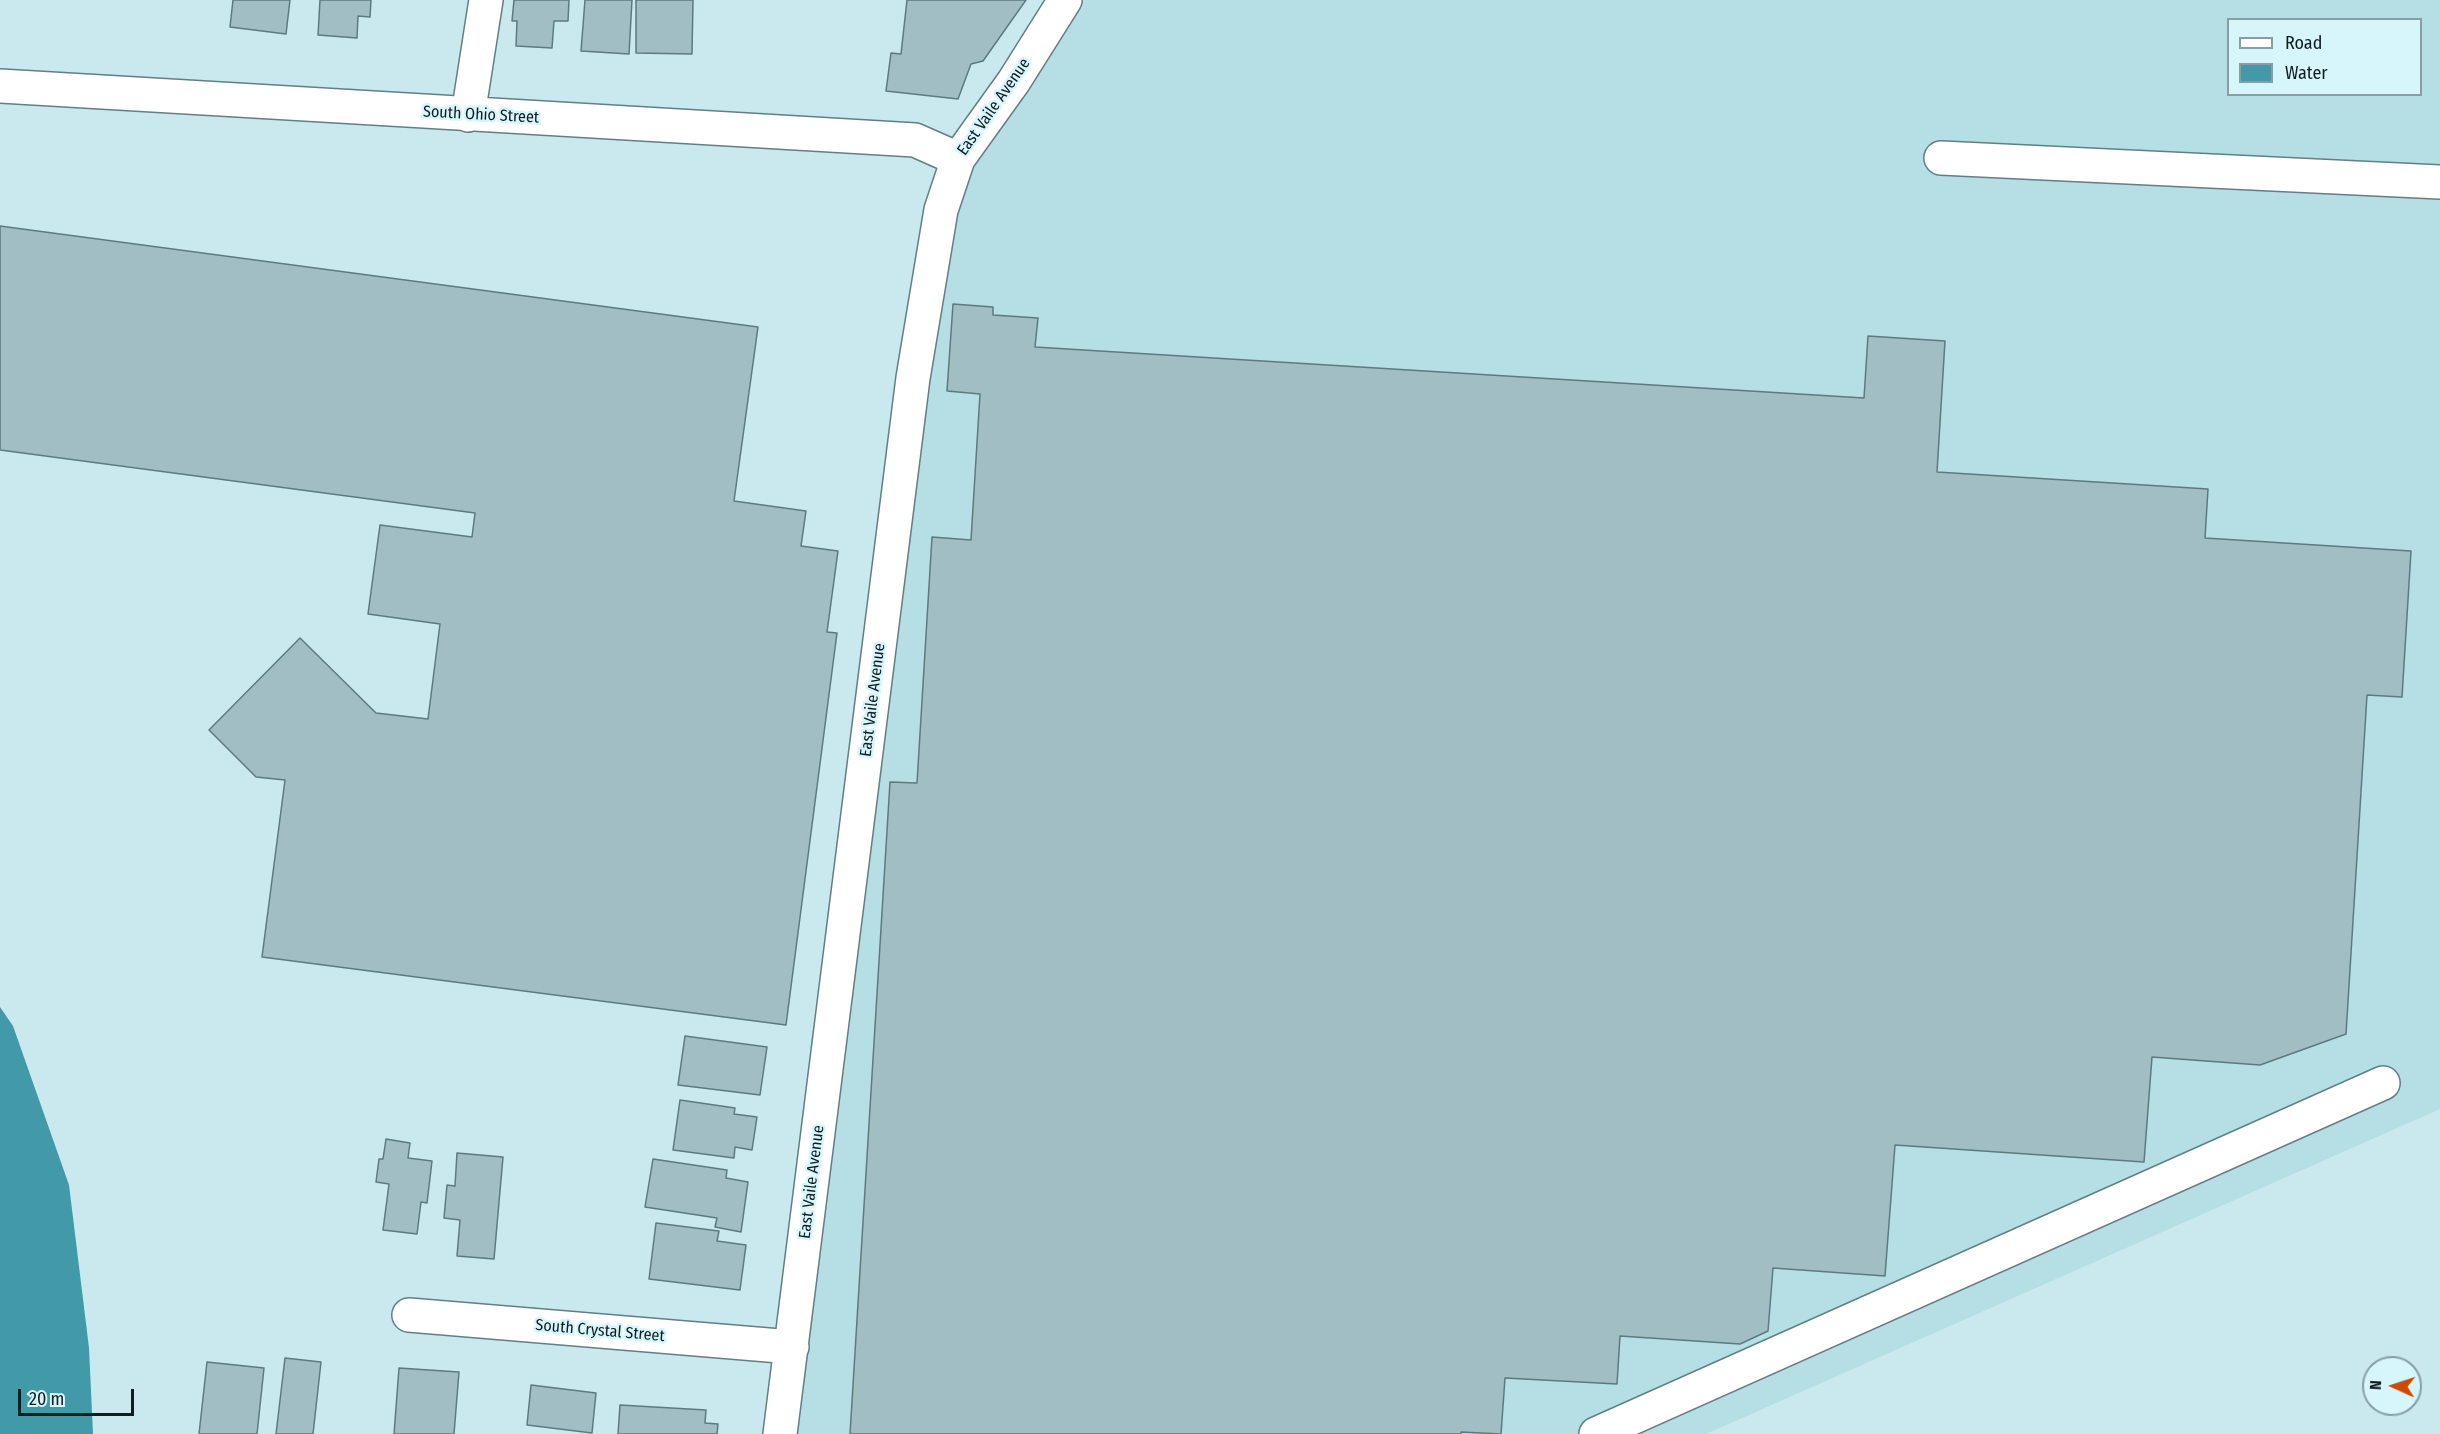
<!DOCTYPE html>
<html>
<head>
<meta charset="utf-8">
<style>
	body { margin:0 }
	#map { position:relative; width:2440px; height:1434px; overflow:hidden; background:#c9e9ee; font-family:"Fira Sans Condensed",sans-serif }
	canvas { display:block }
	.legend { position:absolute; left:2227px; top:18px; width:195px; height:78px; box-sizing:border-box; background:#d6f6fc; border:2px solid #879fa4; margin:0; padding:8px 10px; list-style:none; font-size:18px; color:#111c1f }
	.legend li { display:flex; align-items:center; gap:12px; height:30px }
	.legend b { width:30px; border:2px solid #879fa4 }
	.north { position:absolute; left:2362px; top:1356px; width:60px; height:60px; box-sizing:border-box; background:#d6f6fc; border:2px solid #879fa4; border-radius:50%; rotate:273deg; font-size:16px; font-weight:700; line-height:24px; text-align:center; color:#111c1f }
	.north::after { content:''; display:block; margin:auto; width:21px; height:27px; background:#ce4903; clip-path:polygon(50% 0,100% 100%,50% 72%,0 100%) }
	.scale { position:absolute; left:18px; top:1389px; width:116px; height:27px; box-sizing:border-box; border:3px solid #111c1f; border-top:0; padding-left:8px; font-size:18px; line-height:21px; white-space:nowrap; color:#111c1f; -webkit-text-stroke:4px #d6f6fc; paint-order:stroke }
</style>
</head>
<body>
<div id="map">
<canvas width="2440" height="1434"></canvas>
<ul class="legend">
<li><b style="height:8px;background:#fff"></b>Road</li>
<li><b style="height:16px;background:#4299a7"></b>Water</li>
</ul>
<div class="north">N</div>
<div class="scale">20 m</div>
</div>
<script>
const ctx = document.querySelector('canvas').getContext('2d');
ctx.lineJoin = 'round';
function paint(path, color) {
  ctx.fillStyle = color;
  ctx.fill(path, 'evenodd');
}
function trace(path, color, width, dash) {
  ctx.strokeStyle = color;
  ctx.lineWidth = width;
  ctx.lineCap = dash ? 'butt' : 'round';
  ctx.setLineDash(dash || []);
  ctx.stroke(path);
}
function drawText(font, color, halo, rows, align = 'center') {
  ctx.font = font + ' "Fira Sans Condensed",sans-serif';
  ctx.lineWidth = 5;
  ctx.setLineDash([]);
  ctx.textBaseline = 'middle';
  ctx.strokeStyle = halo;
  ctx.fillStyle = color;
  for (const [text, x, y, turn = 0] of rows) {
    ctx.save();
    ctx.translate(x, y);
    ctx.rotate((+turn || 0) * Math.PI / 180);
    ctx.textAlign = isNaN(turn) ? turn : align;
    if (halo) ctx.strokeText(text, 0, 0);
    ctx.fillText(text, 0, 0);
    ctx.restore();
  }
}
paint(new Path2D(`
	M 1065,0 L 2440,0 L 2440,1109 L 1706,1434 L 780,1434 L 941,210 ZM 2228,20 L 2420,20 L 2420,94 L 2228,94 Z`), '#b5dee5');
paint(new Path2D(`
	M 0,1007 L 13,1026 L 69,1185 L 89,1348 L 93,1434 L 0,1434 Z`), '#4299a7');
const building = new Path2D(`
	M 233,0 L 290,0 L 286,34 L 230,27 Z
	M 320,0 L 371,0 L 370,17 L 358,16 L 357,38 L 318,35 Z
	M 514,0 L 569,0 L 568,21 L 554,21 L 552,48 L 516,46 L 517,21 L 512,21 Z
	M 585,0 L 632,0 L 629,54 L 581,51 Z
	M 636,0 L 693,0 L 692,54 L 636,53 Z
	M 907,0 L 1026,0 L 983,61 L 971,64 L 958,99 L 886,91 L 891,53 L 901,54 Z
	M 0,226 L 758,327 L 734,501 L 806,511 L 801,546 L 838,551 L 827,632 L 837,633 L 786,1025 L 262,957 L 285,780 L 256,777 L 209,730 L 300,638 L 376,713 L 428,719 L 440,624 L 368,614 L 380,525 L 472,537 L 475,513 L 0,450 Z
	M 953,304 L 993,307 L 993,315 L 1038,318 L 1035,347 L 1864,398 L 1868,336 L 1945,341 L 1937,472 L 2208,489 L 2205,538 L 2411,551 L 2402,697 L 2367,695 L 2346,1034 L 2260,1065 L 2152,1057 L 2144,1162 L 1895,1145 L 1885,1276 L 1773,1268 L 1768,1331 L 1740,1344 L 1620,1336 L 1617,1384 L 1505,1378 L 1501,1434 L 1461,1432 L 1461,1434 L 850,1434 L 890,782 L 917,783 L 932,537 L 971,540 L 980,394 L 947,391 Z
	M 685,1036 L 767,1047 L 760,1095 L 678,1085 Z
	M 680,1100 L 735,1108 L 734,1114 L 757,1117 L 752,1150 L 735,1147 L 734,1158 L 673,1150 Z
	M 386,1139 L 410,1143 L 408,1158 L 432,1161 L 427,1203 L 421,1202 L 417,1234 L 383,1230 L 389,1184 L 376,1182 L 379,1159 L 383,1159 Z
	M 457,1153 L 503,1157 L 494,1259 L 457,1256 L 460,1220 L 444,1218 L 447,1185 L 455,1186 Z
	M 653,1159 L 727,1170 L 726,1178 L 748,1182 L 741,1232 L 715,1227 L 717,1218 L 645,1207 Z
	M 656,1223 L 719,1231 L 717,1241 L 746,1245 L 740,1290 L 649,1279 Z
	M 285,1358 L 321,1362 L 313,1434 L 276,1434 Z
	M 207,1362 L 264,1368 L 257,1434 L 199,1434 Z
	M 399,1368 L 459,1372 L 454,1434 L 394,1434 Z
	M 531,1385 L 596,1393 L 592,1433 L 527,1425 Z
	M 620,1405 L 706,1410 L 705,1423 L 718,1424 L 717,1434 L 618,1434 Z`);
paint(building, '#a0bec4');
trace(building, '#5d7a7f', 1.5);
const minor = new Path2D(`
	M 0,86 L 915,140 L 958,159
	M 468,115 L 486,0
	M 1941,158 L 2440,182
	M 409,1315 L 792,1347
	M 780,1434 L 913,378 L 941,210 L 958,159 L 1014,81 L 1065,0
	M 1596,1434 L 2383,1083`);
trace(minor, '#627f84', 36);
trace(minor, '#fff', 33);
drawText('16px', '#111c1f', '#d6f6fc', [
	["East Vaile Avenue",994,107,-55],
	["South Ohio Street",481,115,3],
	["East Vaile Avenue",873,700,-83],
	["East Vaile Avenue",812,1182,-83],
	["South Crystal Street",600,1331,5]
]);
</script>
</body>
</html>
